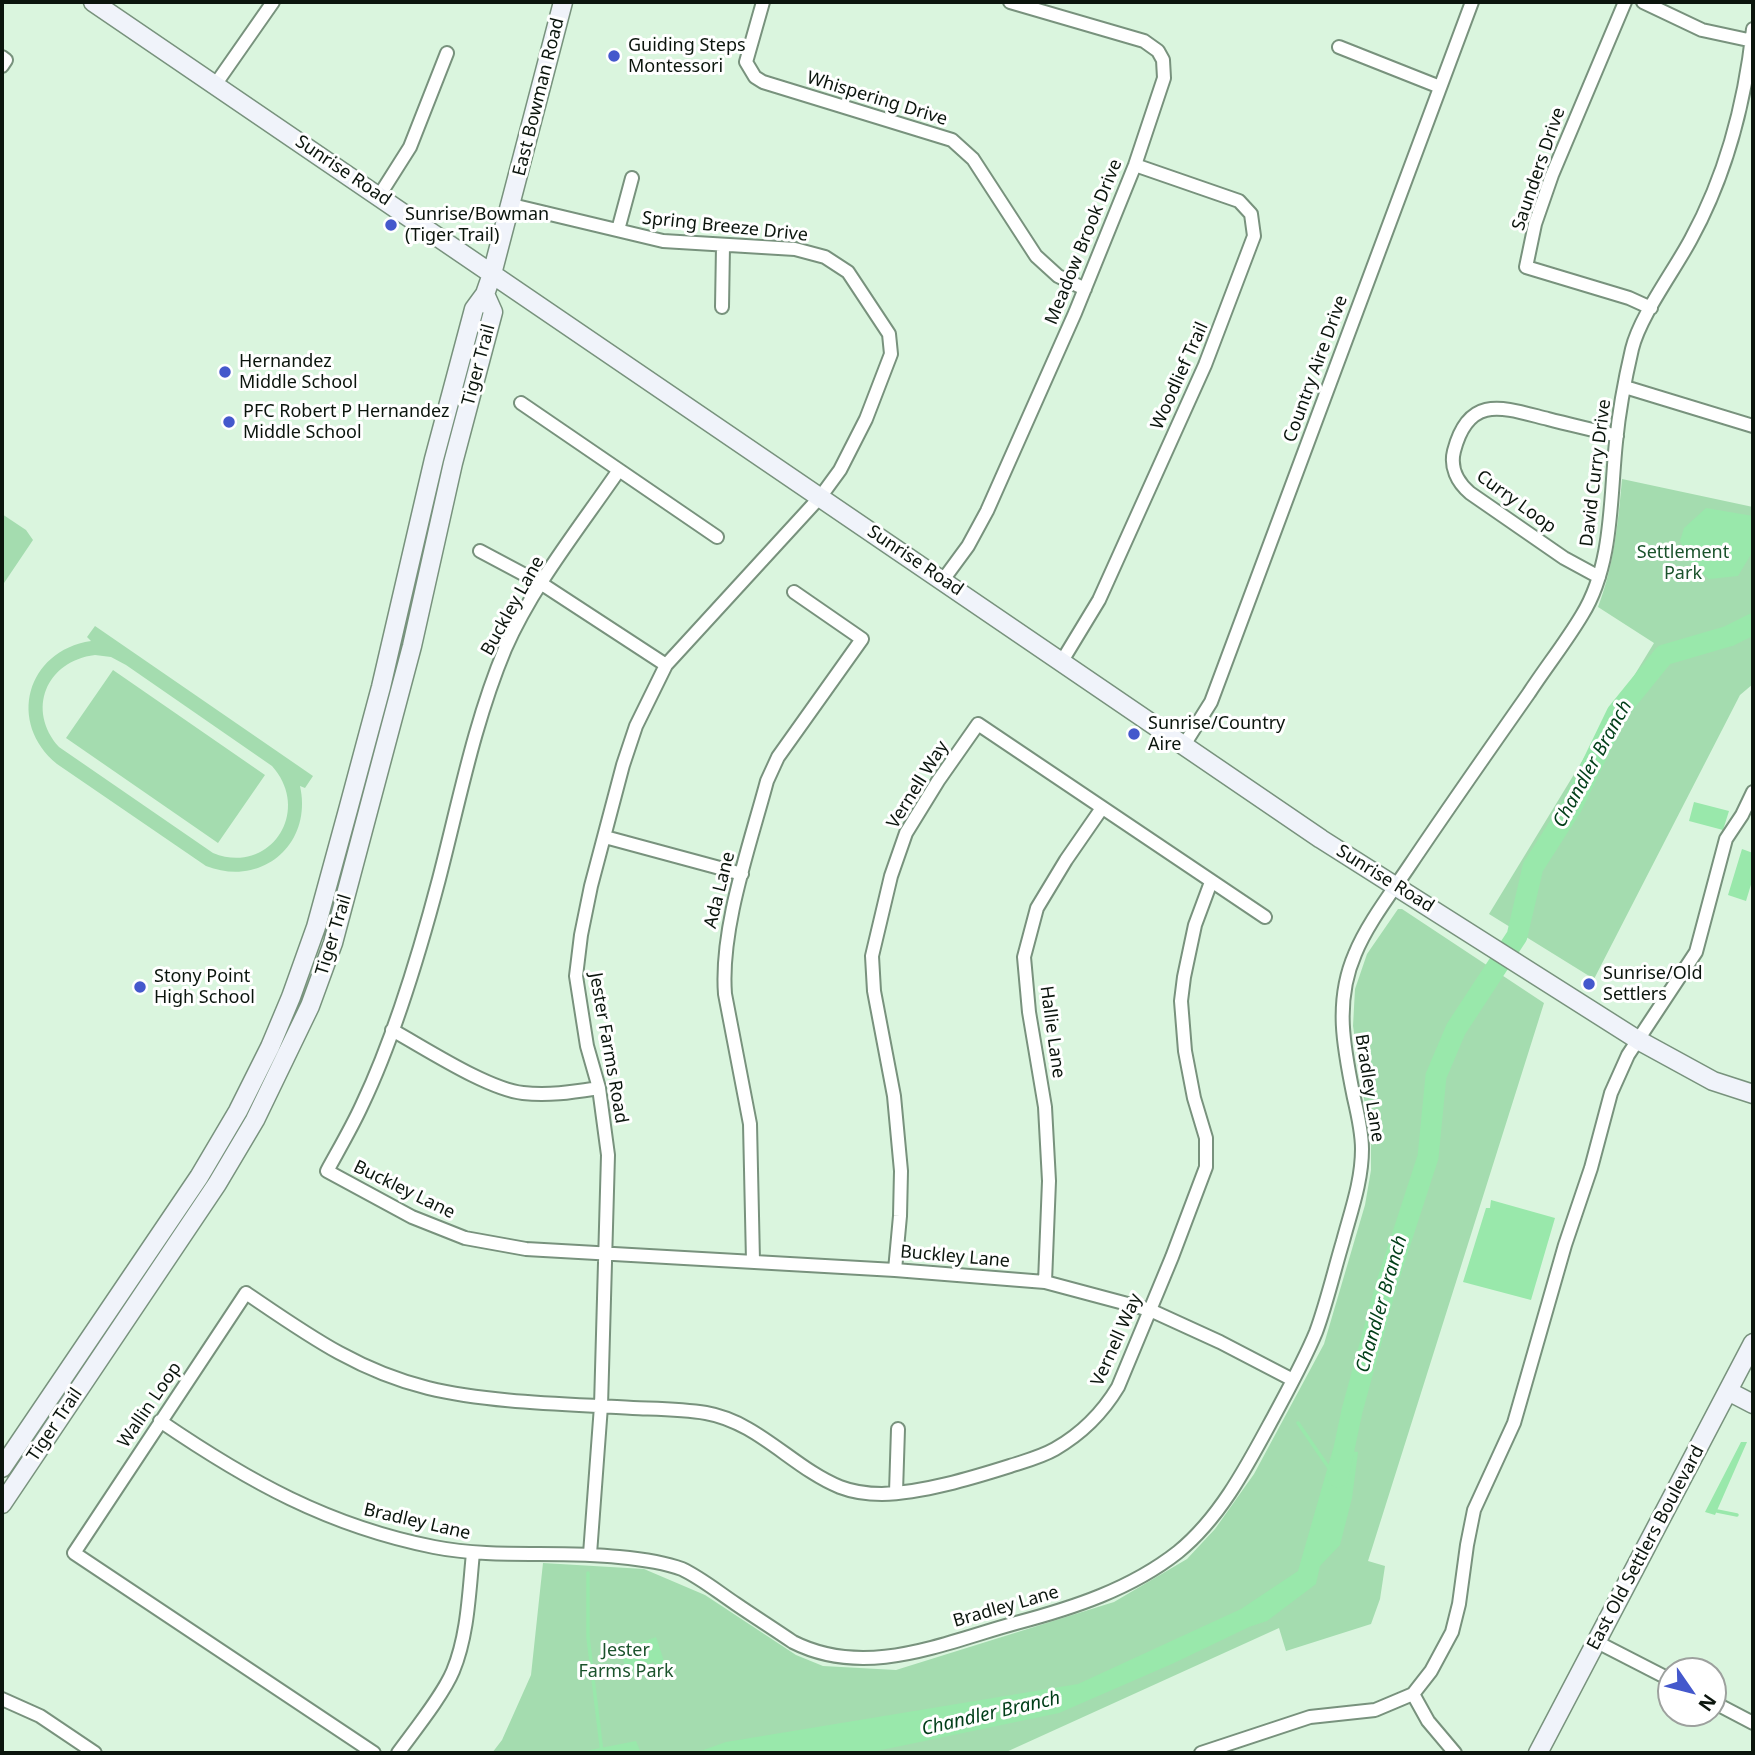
<!DOCTYPE html>
<html>
<head>
<meta charset="utf-8">
<style>
	body { margin:0 }
	#map { position:relative; width:1755px; height:1755px; overflow:hidden; background:#daf5de; font-family:"Noto Sans",sans-serif }
	canvas { display:block }
	.frame { position:absolute; inset:0; border:4px solid #0b150d; pointer-events:none }
	.north { position:absolute; left:1657px; top:1657px; width:70px; height:70px; box-sizing:border-box; background:#fff; border:2px solid #9da19e; border-radius:50%; rotate:125deg; font-size:19px; font-weight:700; line-height:28px; text-align:center; color:#0b150d }
	.north::after { content:''; display:block; margin:auto; width:24px; height:32px; background:#4458cc; clip-path:polygon(50% 0,100% 100%,50% 72%,0 100%) }
</style>
</head>
<body>
<div id="map">
<canvas width="1755" height="1755"></canvas>
<div class="frame"></div>
<div class="north">N</div>
</div>
<script>
const ctx = document.querySelector('canvas').getContext('2d');
ctx.lineJoin = 'round';
function paint(path, color) {
  ctx.fillStyle = color;
  ctx.fill(path, 'evenodd');
}
function trace(path, color, width, dash) {
  ctx.strokeStyle = color;
  ctx.lineWidth = width;
  ctx.lineCap = dash ? 'butt' : 'round';
  ctx.setLineDash(dash || []);
  ctx.stroke(path);
}
function drawText(font, color, halo, rows, align = 'center') {
  ctx.font = font + ' "Noto Sans",sans-serif';
  ctx.lineWidth = 6;
  ctx.setLineDash([]);
  ctx.textBaseline = 'middle';
  ctx.strokeStyle = halo;
  ctx.fillStyle = color;
  for (const [text, x, y, turn = 0] of rows) {
    ctx.save();
    ctx.translate(x, y);
    ctx.rotate((+turn || 0) * Math.PI / 180);
    ctx.textAlign = isNaN(turn) ? turn : align;
    if (halo) ctx.strokeText(text, 0, 0);
    ctx.fillText(text, 0, 0);
    ctx.restore();
  }
}
paint(new Path2D(`
	M 1622,479 L 1753,507 L 1753,684 L 1740,695 L 1594,979 L 1489,914 L 1654,643 L 1598,607 C 1614,565 1618,524 1622,479 Z
	M 2,514 L 26,530 L 33,540 L 2,586 Z
	M 95,626 L 313,776 L 305,788 L 300,786 C 313,844 262,888 206,866 L 57,764 C 7,723 26,651 91,641 L 87,637 ZM 95,655 L 111,657 L 126,665 L 272,766 C 313,812 269,876 213,853 L 59,747 C 26,710 46,661 95,655 Z
	M 113,670 L 265,775 L 218,843 L 66,738 Z
	M 1398,909 L 1402,909 L 1544,1003 L 1368,1561 L 1385,1566 L 1380,1599 L 1371,1624 L 1286,1651 L 1279,1628 L 1004,1753 L 492,1753 L 502,1740 L 531,1675 L 543,1563 L 644,1569 L 705,1595 L 796,1655 L 823,1666 L 896,1670 L 1114,1602 L 1187,1559 L 1215,1529 L 1254,1474 L 1324,1344 L 1365,1205 L 1371,1170 L 1371,1145 L 1353,1026 L 1355,989 L 1367,954 Z`), '#a4dcaf');
paint(new Path2D(`
	M 1706,508 L 1753,516 L 1753,551 L 1738,576 L 1709,579 L 1691,563 L 1680,541 L 1684,528 Z
	M 1694,802 L 1729,811 L 1723,830 L 1689,821 Z
	M 1742,849 L 1753,853 L 1753,878 L 1746,901 L 1728,895 Z
	M 1491,1200 L 1555,1218 L 1531,1300 L 1463,1282 L 1486,1208 L 1490,1208 Z
	M 1741,1442 L 1747,1442 L 1715,1515 L 1705,1512 Z
	M 1333,1449 L 1358,1452 L 1352,1498 L 1340,1545 L 1320,1566 L 1316,1584 L 1267,1621 L 1249,1627 L 1174,1663 L 1059,1713 L 867,1753 L 695,1753 L 726,1742 L 1078,1684 L 1241,1609 L 1298,1571 Z
	M 656,1637 L 666,1667 L 657,1670 L 654,1662 L 627,1672 L 620,1650 Z
	M 636,1741 L 641,1753 L 575,1753 Z`), '#99e8ab');
trace(new Path2D(`
	M 1298,1423 L 1331,1471
	M 1717,1511 L 1737,1515
	M 588,1573 L 588,1637 L 602,1753`), '#99e8ab', 3.5);
trace(new Path2D(`
	M 1338,1477 L 1352,1411 L 1386,1286 L 1428,1157 L 1436,1076 L 1456,1029 L 1517,936 L 1533,867 L 1572,806 L 1617,713 L 1664,655 L 1729,636 L 1753,624`), '#99e8ab', 21);
const street = new Path2D(`
	M 763,2 L 746,62 L 755,77 L 763,82 L 952,140 L 973,159 L 1036,256 L 1058,276 L 1085,289
	M 1625,2 L 1552,175 L 1535,224 L 1526,267 L 1629,298 L 1651,308
	M 1643,2 L 1702,30 L 1753,41
	M 1339,47 L 1440,87
	M 2,57 L 6,60 L 2,66
	M 215,85 L 273,2
	M 379,196 L 410,147 L 447,53
	M 512,205 L 663,241 L 795,249 L 825,257 L 848,272 L 889,334 L 891,354 L 866,419 L 840,470 L 821,496 L 666,665 L 636,726 L 623,765 L 591,886 L 581,935 L 576,976 L 587,1046 L 599,1088 L 608,1155 L 601,1406 L 590,1554
	M 618,230 L 632,178
	M 722,307 L 723,246
	M 1625,387 L 1753,426
	M 521,403 L 717,537
	M 619,470 C 580,527 533,585 505,649 C 474,723 459,802 439,879 C 420,951 394,1038 362,1105 C 352,1127 339,1149 327,1171 L 412,1217 L 465,1238 L 526,1249 L 895,1270 L 1045,1282 L 1150,1310 L 1220,1342 L 1293,1380
	M 480,551 L 542,584 L 666,665
	M 1599,577 L 1564,558 L 1470,493 C 1457,482 1450,467 1454,451 C 1469,393 1504,408 1548,419 C 1571,425 1594,430 1617,436
	M 943,580 L 968,546 L 987,511 L 1075,313 L 1135,165 L 1164,78 L 1163,60 L 1158,51 L 1144,41 L 1010,2
	M 1062,661 L 1099,600 L 1205,365 L 1254,236 L 1251,214 L 1239,201 L 1135,165
	M 1184,745 L 1211,702 L 1472,2
	M 605,837 L 742,874
	M 392,1030 C 425,1048 487,1089 523,1093 C 549,1096 573,1092 599,1088
	M 753,1261 L 750,1124 L 725,994 C 720,928 750,845 767,781 L 778,757 L 862,639 L 794,592
	M 895,1270 L 900,1216 L 901,1171 L 894,1096 L 874,991 L 872,956 L 891,876 L 906,833 L 938,781 L 978,724 L 1265,917
	M 1045,1282 L 1049,1181 L 1045,1107 L 1029,1012 L 1024,957 L 1037,908 L 1066,860 L 1102,808
	M 160,1421 C 248,1481 328,1526 434,1547 C 495,1559 557,1550 619,1557 C 640,1559 663,1562 682,1569 C 701,1578 718,1592 736,1604 C 755,1617 774,1629 793,1642 C 866,1679 943,1643 1016,1623 C 1073,1608 1131,1589 1178,1552 C 1221,1517 1248,1464 1274,1416 C 1289,1388 1304,1361 1316,1332 C 1327,1302 1334,1271 1343,1241 C 1351,1211 1362,1181 1362,1149 C 1362,1132 1358,1115 1354,1098 C 1344,1049 1334,1002 1355,954 C 1367,924 1392,892 1410,865 C 1449,807 1489,750 1529,693 C 1546,667 1566,642 1582,615 C 1613,565 1610,499 1616,442 C 1619,411 1625,379 1632,349 C 1640,316 1674,271 1691,239 C 1726,175 1745,102 1753,29
	M 896,1492 L 898,1429
	M 1597,1642 L 1671,1680
	M 2,1699 L 40,1716 L 95,1753
	M 1713,1702 L 1753,1723
	M 374,1753 L 74,1553 L 246,1293 C 305,1333 357,1371 428,1388 C 490,1403 568,1404 633,1408 C 657,1409 682,1409 706,1413 C 758,1422 793,1468 840,1487 C 853,1492 867,1494 882,1494 C 922,1493 972,1478 1010,1466 C 1025,1461 1041,1457 1055,1449 C 1081,1434 1103,1412 1118,1387 L 1172,1257 L 1206,1167 L 1206,1138 L 1194,1098 L 1185,1051 L 1181,1001 L 1184,977 L 1195,925 L 1211,882
	M 398,1753 C 414,1731 443,1695 453,1671 C 468,1635 469,1592 473,1553
	M 1201,1753 L 1310,1717 L 1375,1710 L 1413,1694
	M 1455,1753 L 1428,1721 L 1413,1694 L 1431,1671 L 1452,1632 L 1459,1604 L 1467,1545 L 1474,1510 L 1514,1423 L 1565,1245 L 1591,1168 L 1611,1093 L 1628,1055 L 1696,952 L 1726,839 L 1742,815 L 1753,792`);
const secondary = new Path2D(`
	M 93,2 L 1321,839 L 1638,1040 L 1713,1081 L 1753,1094
	M 1728,1391 L 1753,1404
	M 2,1468 L 199,1177 L 238,1111 L 270,1047 L 291,997 L 316,927 L 348,810 L 381,687 L 434,459 L 474,309 L 485,294 L 492,274 L 563,2
	M 2,1504 L 217,1184 L 255,1120 L 310,1006 L 333,943 L 412,646 L 453,463 L 493,312 L 485,294
	M 1538,1753 L 1753,1343`);
trace(street, '#78927d', 16);
trace(secondary, '#78927d', 21);
trace(street, '#fff', 12);
trace(secondary, '#f0f3fa', 18);
for (const [x, y, r, color] of [
	[614,56,7,"#4458cc"],
	[391,225,7,"#4458cc"],
	[225,372,7,"#4458cc"],
	[229,422,7,"#4458cc"],
	[1134,734,7,"#4458cc"],
	[1589,984,7,"#4458cc"],
	[140,987,7,"#4458cc"]
]) {
  const dot = new Path2D();
  dot.arc(x, y, r, 0, 2 * Math.PI);
  ctx.fillStyle = color;
  ctx.fill(dot);
  trace(dot, '#fff', 2.5);
}
drawText('18px', '#0b150d', '#fff', [
	["Guiding Steps",628,46],
	["Montessori",628,67],
	["Sunrise/Bowman",405,215],
	["(Tiger Trail)",405,236],
	["Hernandez",239,362],
	["Middle School",239,383],
	["PFC Robert P Hernandez",243,412],
	["Middle School",243,433],
	["Sunrise/Country",1148,724],
	["Aire",1148,745],
	["Sunrise/Old",1603,974],
	["Settlers",1603,995],
	["Stony Point",154,977],
	["High School",154,998]
], 'left');
drawText('18px', '#0b150d', '#fff', [
	["East Bowman Road",539,97,-76],
	["Whispering Drive",877,99,17],
	["Saunders Drive",1539,169,-71],
	["Sunrise Road",343,171,34],
	["Spring Breeze Drive",725,227,6],
	["Meadow Brook Drive",1084,242,-68],
	["Tiger Trail",479,365,-75],
	["Country Aire Drive",1316,369,-70],
	["Woodlief Trail",1180,376,-66],
	["David Curry Drive",1596,473,-83],
	["Curry Loop",1516,502,36],
	["Sunrise Road",915,561,34],
	["Buckley Lane",513,606,-61],
	["Vernell Way",918,785,-58],
	["Sunrise Road",1385,879,32],
	["Ada Lane",720,890,-76],
	["Tiger Trail",334,935,-73],
	["Hallie Lane",1052,1032,82],
	["Jester Farms Road",608,1048,80],
	["Bradley Lane",1369,1088,81],
	["Buckley Lane",404,1190,26],
	["Buckley Lane",955,1257,5],
	["Vernell Way",1117,1340,-66],
	["Wallin Loop",150,1405,-56],
	["Tiger Trail",55,1425,-56],
	["Bradley Lane",417,1522,13],
	["East Old Settlers Boulevard",1646,1548,-62],
	["Bradley Lane",1006,1607,-16]
]);
drawText('18px', '#1b532c', '#fff', [
	["Settlement",1683,553],
	["Park",1683,574],
	["Jester",626,1651],
	["Farms Park",626,1672]
]);
drawText('italic 19px', '#003e18', '#fff', [
	["Chandler Branch",1593,764,-61],
	["Chandler Branch",1382,1304,-74],
	["Chandler Branch",991,1714,-13]
]);
</script>
</body>
</html>
